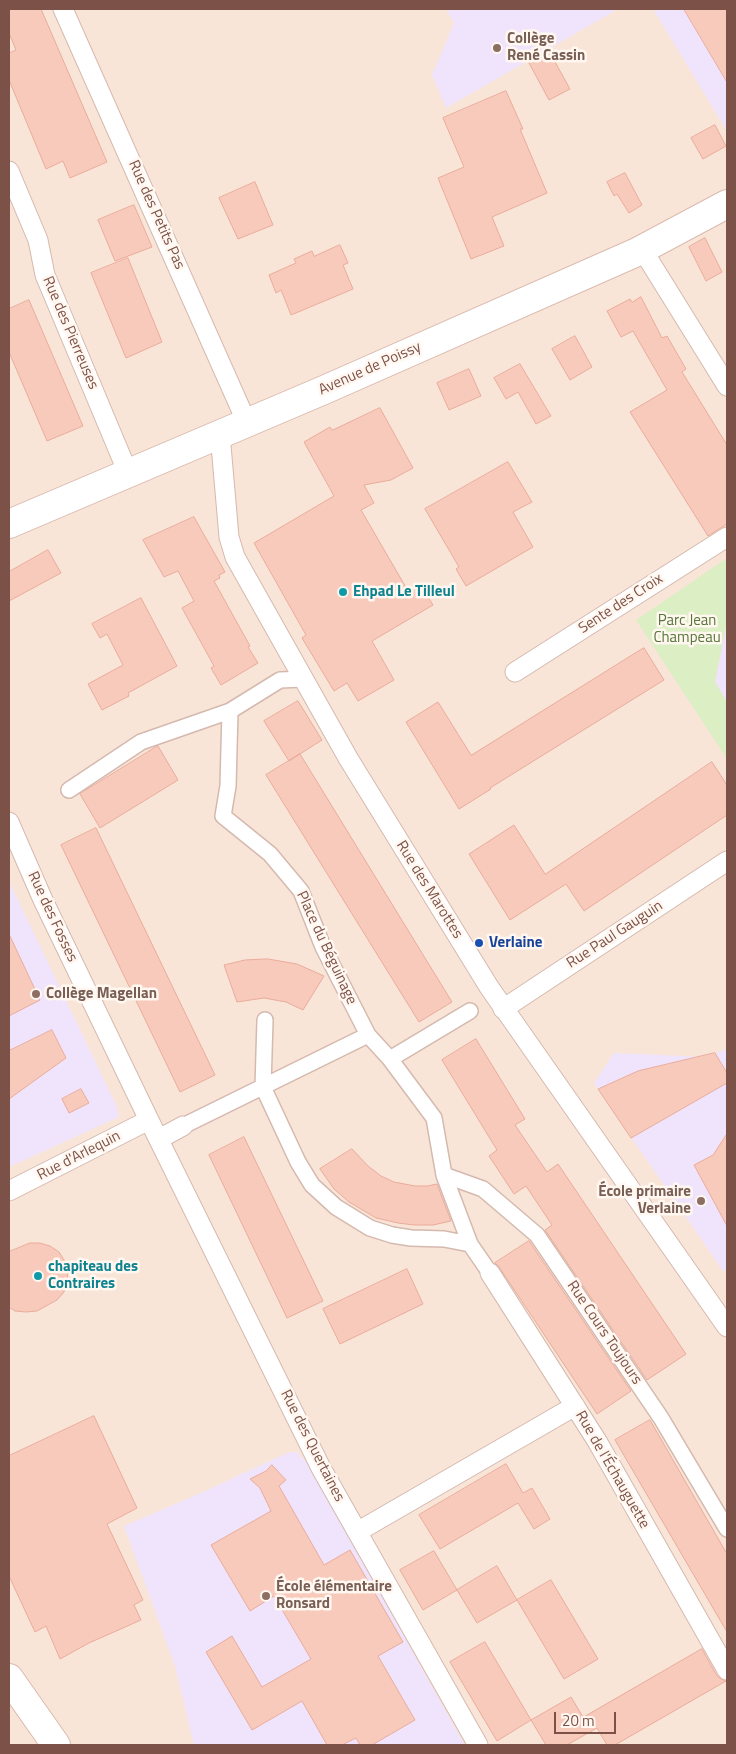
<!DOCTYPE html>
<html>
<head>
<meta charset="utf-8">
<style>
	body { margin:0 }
	#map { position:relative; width:736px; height:1754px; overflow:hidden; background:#fef2e8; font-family:"Titillium Web",sans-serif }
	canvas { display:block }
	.frame { position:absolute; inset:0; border:10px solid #7c5248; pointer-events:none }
	.scale { position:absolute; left:554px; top:1712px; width:62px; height:22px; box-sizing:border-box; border:2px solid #7c5248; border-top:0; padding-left:6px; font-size:15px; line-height:18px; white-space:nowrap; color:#7c5248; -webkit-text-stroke:4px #fff7f0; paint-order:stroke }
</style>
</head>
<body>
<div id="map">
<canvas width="736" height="1754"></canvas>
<div class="frame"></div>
<div class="scale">20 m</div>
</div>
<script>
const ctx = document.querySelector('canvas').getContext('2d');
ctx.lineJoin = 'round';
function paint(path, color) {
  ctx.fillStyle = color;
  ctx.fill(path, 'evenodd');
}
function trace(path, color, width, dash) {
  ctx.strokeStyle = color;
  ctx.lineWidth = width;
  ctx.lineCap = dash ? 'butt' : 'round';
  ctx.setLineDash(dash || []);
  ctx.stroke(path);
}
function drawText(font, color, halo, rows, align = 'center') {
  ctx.font = font + ' "Titillium Web",sans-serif';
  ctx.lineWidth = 5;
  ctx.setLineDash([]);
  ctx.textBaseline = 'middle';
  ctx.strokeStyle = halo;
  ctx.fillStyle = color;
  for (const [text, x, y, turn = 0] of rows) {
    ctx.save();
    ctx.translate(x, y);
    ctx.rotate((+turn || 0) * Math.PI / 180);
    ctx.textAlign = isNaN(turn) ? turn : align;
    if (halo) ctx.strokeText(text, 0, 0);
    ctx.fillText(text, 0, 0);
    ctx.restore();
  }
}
paint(new Path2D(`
	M 9,9 L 727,9 L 727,1745 L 9,1745 Z`), '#f9e5d8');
paint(new Path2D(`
	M 446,9 L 618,9 L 446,108 L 432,75 L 454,23 Z
	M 653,9 L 727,9 L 727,131 Z
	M 727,621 L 727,702 L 715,682 Z
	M 9,881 L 117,1107 L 119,1117 L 9,1167 Z
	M 727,1049 L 727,1271 L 723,1271 L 594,1083 L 614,1053 L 706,1057 Z
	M 289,1452 L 297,1452 L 307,1463 L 465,1745 L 194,1745 L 175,1666 L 124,1526 L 203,1492 Z`), '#efe4fb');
paint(new Path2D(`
	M 727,558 L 727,621 L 715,682 L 727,702 L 727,759 L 636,620 Z`), '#dceec4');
const building = new Path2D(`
	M 9,9 L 41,9 L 107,162 L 70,178 L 63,161 L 46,169 L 9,80 L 9,53 L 16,50 L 9,33 Z
	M 684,9 L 727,9 L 727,82 Z
	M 549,51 L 570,89 L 549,100 L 529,63 Z
	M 506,91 L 523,129 L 520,129 L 547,193 L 492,217 L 504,246 L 471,259 L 438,178 L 464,167 L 443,118 Z
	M 715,125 L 726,146 L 703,159 L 691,138 Z
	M 625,173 L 642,205 L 629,213 L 617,194 L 614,196 L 607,182 Z
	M 255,182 L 273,225 L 238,239 L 219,198 Z
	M 134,205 L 152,247 L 115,261 L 98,220 Z
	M 705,238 L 722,272 L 706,281 L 689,247 Z
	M 340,245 L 348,263 L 343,265 L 353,289 L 291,315 L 281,290 L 276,293 L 269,275 L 296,263 L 294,259 L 312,251 L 314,256 Z
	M 128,258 L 162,342 L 126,358 L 91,273 Z
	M 641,297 L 662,338 L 667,336 L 686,369 L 682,372 L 727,445 L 727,524 L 708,536 L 630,412 L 667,390 L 633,331 L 621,337 L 607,311 L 630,299 L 632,302 Z
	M 29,300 L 83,426 L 47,441 L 9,352 L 9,309 Z
	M 575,336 L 592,367 L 570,380 L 552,349 Z
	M 520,364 L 551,416 L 536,424 L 518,392 L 506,399 L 494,378 Z
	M 469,369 L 481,396 L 449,410 L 437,383 Z
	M 380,408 L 413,468 L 391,480 L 364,485 L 374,503 L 361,510 L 408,591 L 420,584 L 433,605 L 372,641 L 394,680 L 358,701 L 347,683 L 334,691 L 302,638 L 306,635 L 254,543 L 334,496 L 304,442 L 330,427 L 332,430 Z
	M 508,462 L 532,502 L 513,512 L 533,547 L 466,586 L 456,569 L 459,567 L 425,509 Z
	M 194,517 L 225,572 L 219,575 L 220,578 L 214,581 L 250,646 L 248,647 L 258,663 L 221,685 L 211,668 L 214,666 L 182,608 L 194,601 L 178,571 L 164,577 L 143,540 Z
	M 48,550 L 61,573 L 9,601 L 9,572 Z
	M 141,598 L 177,666 L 128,693 L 129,696 L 102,710 L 88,684 L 123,665 L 107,634 L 100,638 L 92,624 Z
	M 644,648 L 664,680 L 490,788 L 491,789 L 459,809 L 406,722 L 438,702 L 471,755 Z
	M 298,701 L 322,740 L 289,761 L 264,721 Z
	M 158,746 L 178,780 L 100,828 L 80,794 Z
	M 300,754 L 452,1002 L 419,1022 L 266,775 Z
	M 712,762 L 727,785 L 727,815 L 584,911 L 566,884 L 510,920 L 469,854 L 514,825 L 545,874 Z
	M 96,828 L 215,1075 L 180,1092 L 61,845 Z
	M 9,934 L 40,1000 L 9,1016 Z
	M 268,959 L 297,964 L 324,976 L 303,1010 L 286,1002 L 264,998 L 237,1002 L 224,965 L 245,960 Z
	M 52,1030 L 66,1058 L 9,1099 L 9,1051 Z
	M 476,1039 L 525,1119 L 515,1125 L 547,1172 L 558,1164 L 686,1354 L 647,1380 L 545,1230 L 552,1225 L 526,1186 L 514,1194 L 489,1156 L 497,1150 L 442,1060 Z
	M 715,1053 L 727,1073 L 727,1083 L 631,1138 L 598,1089 L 638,1071 Z
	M 81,1089 L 89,1103 L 69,1113 L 62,1099 Z
	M 727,1134 L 727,1226 L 694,1165 L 713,1155 Z
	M 244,1137 L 323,1301 L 287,1318 L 209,1155 Z
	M 352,1149 L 368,1166 L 381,1176 L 394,1182 L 415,1186 L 427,1186 L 437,1184 L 451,1221 L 433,1225 L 414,1225 L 398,1223 L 376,1218 L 349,1202 L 334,1189 L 320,1169 Z
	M 529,1241 L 631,1391 L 597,1414 L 499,1267 L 495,1263 Z
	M 30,1243 L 40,1243 L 50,1246 L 59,1252 L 64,1260 L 68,1270 L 67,1281 L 64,1292 L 57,1300 L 37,1311 L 26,1312 L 15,1311 L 9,1307 L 9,1252 Z
	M 407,1269 L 423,1304 L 340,1344 L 323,1309 Z
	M 94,1416 L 137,1508 L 107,1524 L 143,1600 L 134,1605 L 141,1620 L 89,1643 L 60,1659 L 46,1626 L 35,1632 L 9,1576 L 9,1456 Z
	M 650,1420 L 727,1554 L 727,1632 L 615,1440 Z
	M 506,1464 L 523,1493 L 532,1488 L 550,1519 L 534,1529 L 518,1503 L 440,1549 L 419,1515 Z
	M 272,1465 L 286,1480 L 279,1486 L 324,1565 L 350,1550 L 403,1642 L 378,1656 L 415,1720 L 372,1745 L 360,1745 L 356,1738 L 342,1745 L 327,1745 L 302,1701 L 252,1730 L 206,1652 L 232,1636 L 262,1687 L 311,1659 L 274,1596 L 250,1611 L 211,1545 L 271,1511 L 260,1488 L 250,1479 L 266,1471 Z
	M 434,1551 L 457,1590 L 423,1610 L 400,1570 Z
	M 497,1566 L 517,1600 L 477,1623 L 457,1590 Z
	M 551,1580 L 598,1659 L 564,1679 L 517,1600 Z
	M 485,1642 L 531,1720 L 497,1741 L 450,1662 Z
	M 702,1649 L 717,1676 L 721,1679 L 726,1681 L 615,1745 L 607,1745 L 597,1728 L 567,1745 L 546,1745 L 531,1720 L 571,1697 L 583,1717 Z`);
paint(building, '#f7cabc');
trace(building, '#ebac9b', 1);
const pedestrian = new Path2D(`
	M 230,711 L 228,786 L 223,816 L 270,854 L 301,891 L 323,947 L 368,1035
	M 69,790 L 141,742 L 230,711 L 280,680 L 303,679
	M 265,1020 L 263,1087 L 298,1162 L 312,1185 L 336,1207 L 370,1228 L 392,1235 L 411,1238 L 444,1239 L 470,1244 L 490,1273
	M 390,1059 L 434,1118 L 444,1175 L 470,1244
	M 183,1126 L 368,1035 L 390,1059 L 470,1011
	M 444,1175 L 483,1189 L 537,1235 L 661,1418 L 727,1529`);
const minor = new Path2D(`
	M 63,9 L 247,423
	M 9,171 L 38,240 L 45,275 L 128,473
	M 642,249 L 727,386
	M 220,434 L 229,537 L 235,557 L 348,758 L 489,987 L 727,1327
	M 515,672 L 727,537
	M 9,822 L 43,900 L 149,1120 L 321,1468 L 478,1745
	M 503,1009 L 727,861
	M 159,1139 L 183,1126
	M 9,1191 L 149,1120
	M 490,1273 L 597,1441 L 727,1670
	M 357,1532 L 575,1406`);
const secondary = new Path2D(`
	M 9,524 L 324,390 L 637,252 L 727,204
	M 9,1678 L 56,1745`);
trace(pedestrian, '#d5b9ae', 18);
trace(minor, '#d5b9ae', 21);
trace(secondary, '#dabaae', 30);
trace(pedestrian, '#fff', 15);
trace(minor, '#fff', 19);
trace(secondary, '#fff', 28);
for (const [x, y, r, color] of [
	[497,48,5,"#8d6e63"],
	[343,592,5,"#0f9aa8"],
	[479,943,5,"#1a4fb4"],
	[36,994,5,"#8d6e63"],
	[701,1201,5,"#8d6e63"],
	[38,1276,5,"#0f9aa8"],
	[266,1596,5,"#8d6e63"]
]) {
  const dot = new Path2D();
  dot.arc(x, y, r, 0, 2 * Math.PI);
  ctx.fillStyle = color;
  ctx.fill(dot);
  trace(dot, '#fff7f0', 2);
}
drawText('bold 15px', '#785e54', '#fff7f0', [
	["Collège",507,39],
	["René Cassin",507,56],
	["Collège Magellan",46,994],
	["École primaire",691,1192,"right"],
	["Verlaine",691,1209,"right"],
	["École élémentaire",276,1587],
	["Ronsard",276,1604]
], 'left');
drawText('15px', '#7c5248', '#fff7f0', [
	["Rue des Petits Pas",156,215,66],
	["Rue des Pierreuses",70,333,67],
	["Avenue de Poissy",370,369,-24],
	["Sente des Croix",621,604,-33],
	["Rue des Marottes",429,890,58],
	["Rue des Fosses",52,917,65],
	["Rue Paul Gauguin",615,935,-33],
	["Place du Béguinage",326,948,65],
	["Rue d'Arlequin",79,1156,-27],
	["Rue Cours Toujours",604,1333,56],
	["Rue des Quertaines",312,1446,63],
	["Rue de l'Échauguette",612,1470,60]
]);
drawText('bold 15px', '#0d838f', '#fff7f0', [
	["Ehpad Le Tilleul",353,592],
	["chapiteau des",48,1267],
	["Contraires",48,1284]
], 'left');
drawText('15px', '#567739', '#fff7f0', [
	["Parc Jean",687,621],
	["Champeau",687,638]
]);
drawText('bold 15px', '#164399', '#fff7f0', [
	["Verlaine",489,943]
], 'left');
</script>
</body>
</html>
